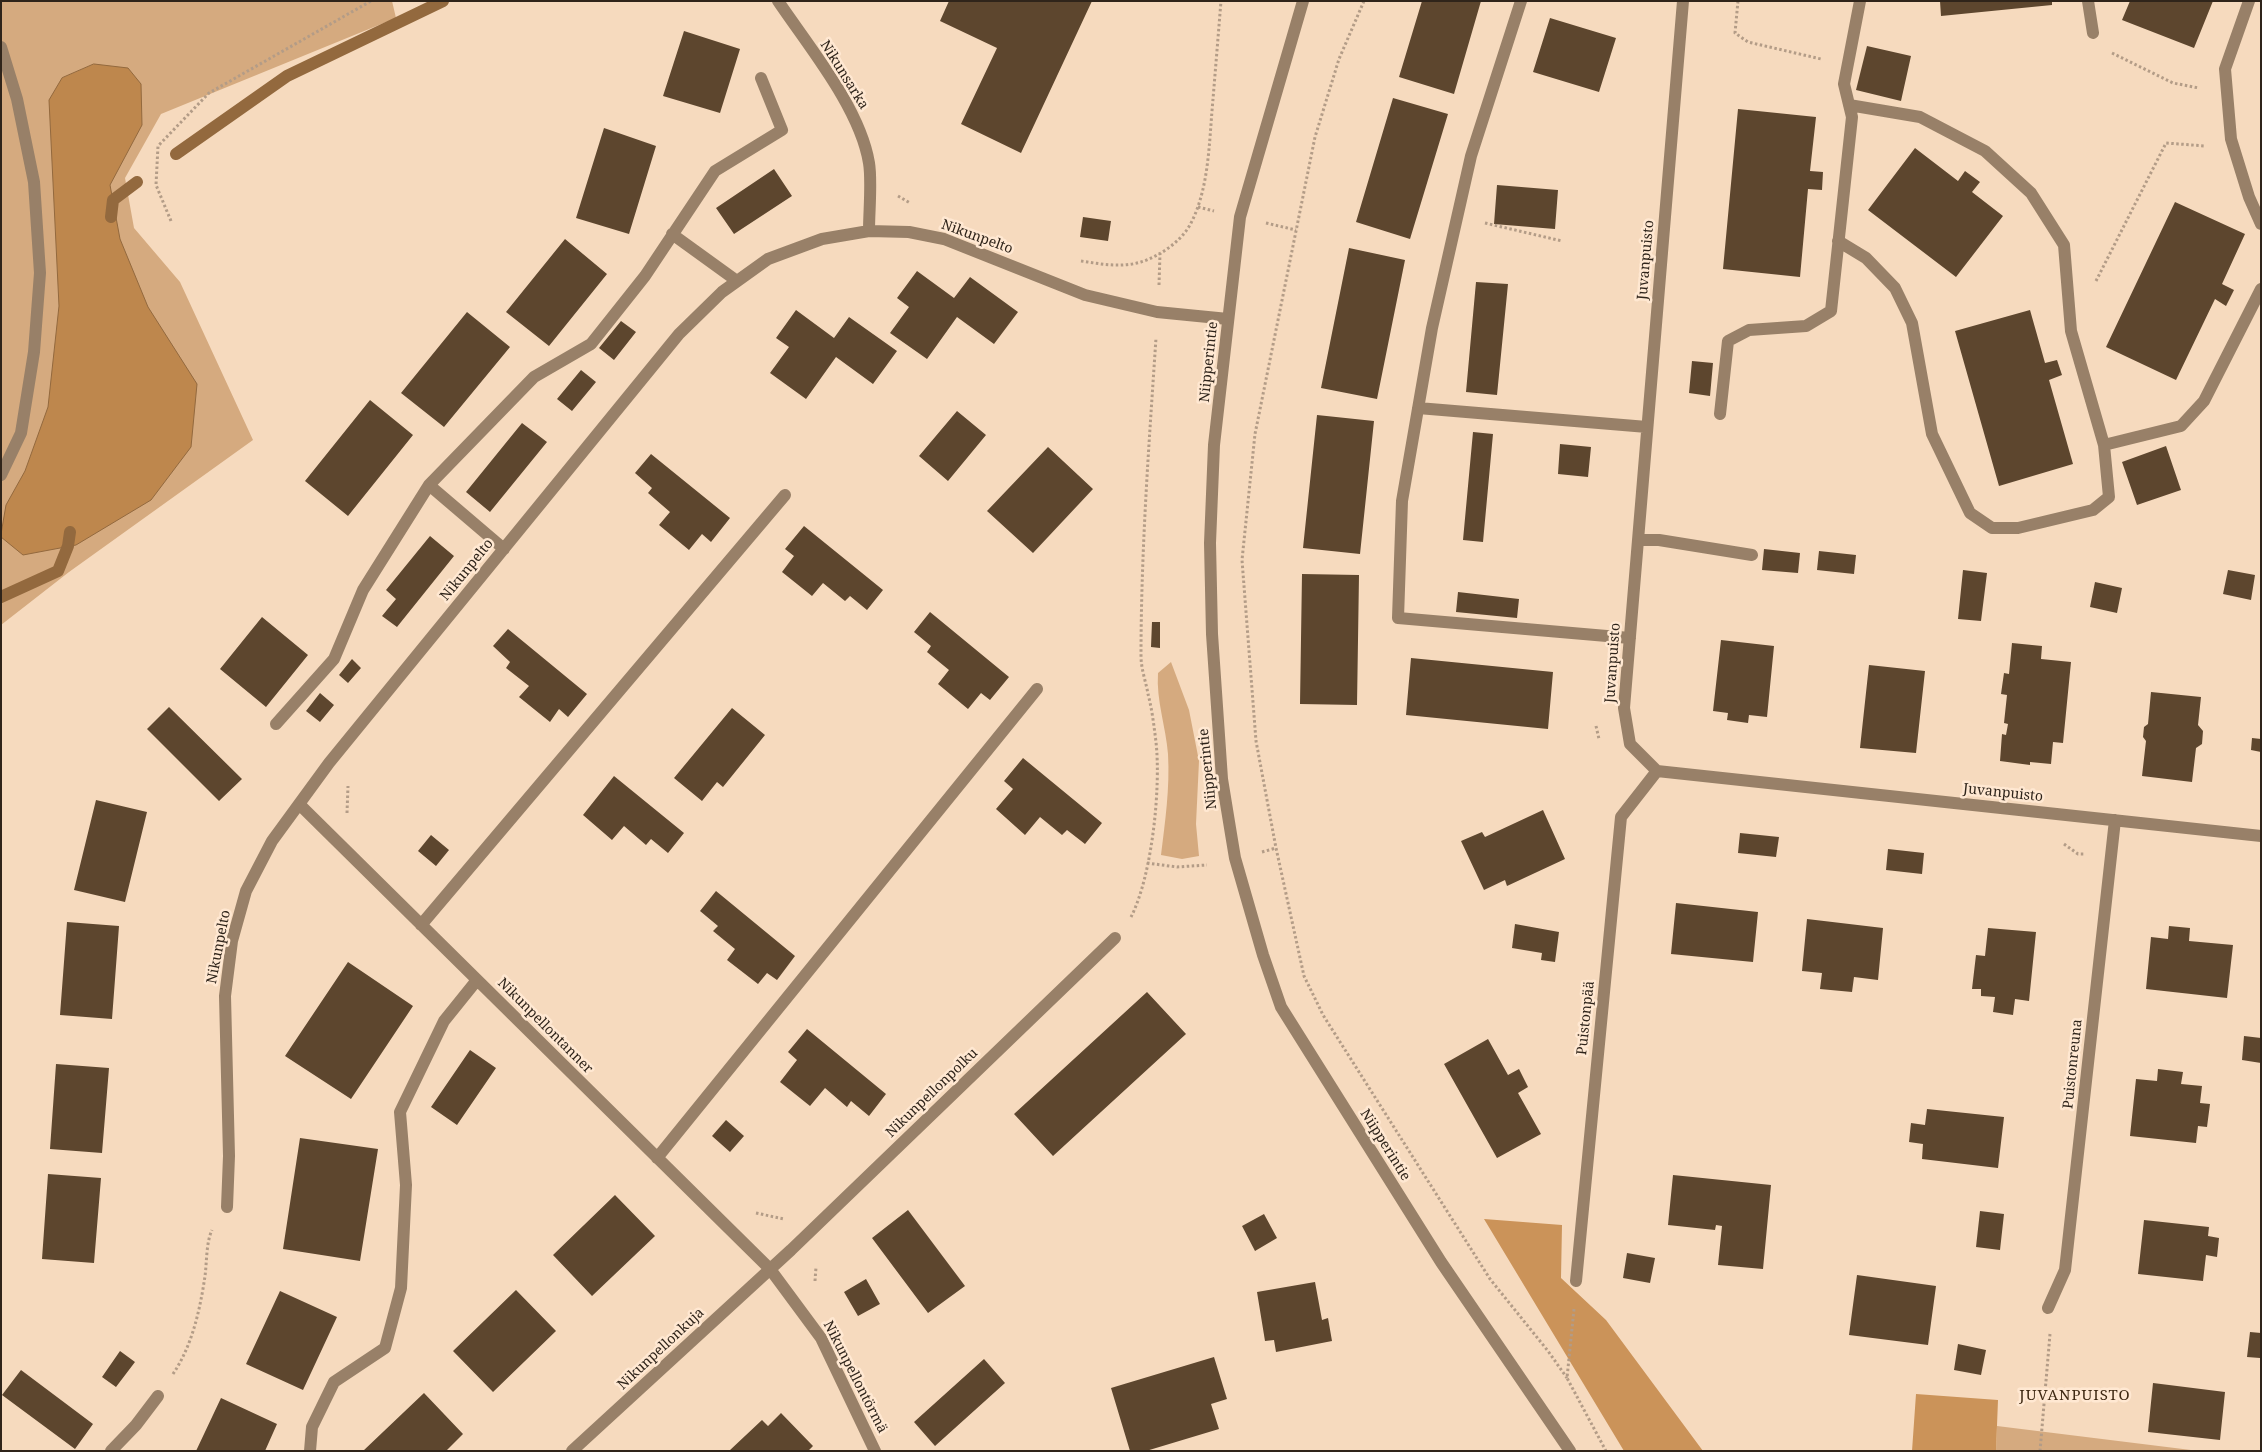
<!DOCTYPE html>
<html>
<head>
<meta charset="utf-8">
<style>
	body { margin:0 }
	#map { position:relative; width:2262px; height:1452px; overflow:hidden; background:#f6dabe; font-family:"Noto Serif",serif }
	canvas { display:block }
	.frame { position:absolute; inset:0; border:2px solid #2f241a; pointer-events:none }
</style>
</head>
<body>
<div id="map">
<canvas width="2262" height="1452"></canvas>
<div class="frame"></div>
</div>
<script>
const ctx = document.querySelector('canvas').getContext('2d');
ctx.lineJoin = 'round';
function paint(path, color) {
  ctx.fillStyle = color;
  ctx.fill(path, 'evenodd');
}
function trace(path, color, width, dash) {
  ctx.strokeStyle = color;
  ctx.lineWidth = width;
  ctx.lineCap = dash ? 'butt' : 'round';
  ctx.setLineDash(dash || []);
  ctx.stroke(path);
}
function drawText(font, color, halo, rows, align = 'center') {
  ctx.font = font + ' "Noto Serif",serif';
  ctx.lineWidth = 5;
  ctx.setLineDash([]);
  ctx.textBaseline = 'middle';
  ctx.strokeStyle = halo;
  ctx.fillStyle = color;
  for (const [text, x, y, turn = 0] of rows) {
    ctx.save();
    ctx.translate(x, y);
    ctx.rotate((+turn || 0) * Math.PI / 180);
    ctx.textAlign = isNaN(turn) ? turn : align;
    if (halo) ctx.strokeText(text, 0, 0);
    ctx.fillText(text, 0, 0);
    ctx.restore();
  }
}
paint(new Path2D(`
	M 1,1 L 392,1 L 396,18 L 161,114 L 125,178 L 134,228 L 180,282 L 253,440 L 69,572 L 1,625 Z
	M 1171,662 L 1189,710 L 1199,761 L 1196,824 L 1199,856 L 1182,859 L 1161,855 C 1165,822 1170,788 1168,754 C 1166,727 1156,700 1158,673 Z
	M 1997,1426 L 2199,1451 L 1996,1451 Z`), '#d5aa7f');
paint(new Path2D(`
	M 1484,1219 L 1562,1225 L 1561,1278 L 1606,1320 L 1703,1451 L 1624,1451 Z
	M 1916,1394 L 1998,1400 L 1996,1451 L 1912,1451 Z`), '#cb9359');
const water = new Path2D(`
	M 94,64 L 128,68 L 141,84 L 142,125 L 110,185 L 120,239 L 148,307 L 197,384 L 191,447 L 151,500 L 76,545 L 23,555 L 1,537 L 1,534 L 6,505 L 25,471 L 48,407 L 59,306 L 49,100 L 62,78 Z`);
paint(water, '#be874d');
trace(water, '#93693e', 1);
trace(new Path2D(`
	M 176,154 L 287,76 L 443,1
	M 111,217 L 113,200 L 137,182
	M 1,597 L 58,571 L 68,546 L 70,532`), '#93693e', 12);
paint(new Path2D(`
	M 949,1 L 1092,1 L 1021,153 L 961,124 L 997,48 L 940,21 Z
	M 1422,1 L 1481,1 L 1454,94 L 1399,77 Z
	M 1940,1 L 2052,1 L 2052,5 L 1941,16 Z
	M 2130,1 L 2213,1 L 2194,48 L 2122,20 Z
	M 1550,18 L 1616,38 L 1599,92 L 1533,72 Z
	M 684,31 L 740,49 L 720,113 L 663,96 Z
	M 1867,46 L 1911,56 L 1901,101 L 1856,90 Z
	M 1393,98 L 1448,114 L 1410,239 L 1356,222 Z
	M 1738,109 L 1816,117 L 1810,171 L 1823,172 L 1822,190 L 1808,189 L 1800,277 L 1723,269 Z
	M 604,128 L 656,146 L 629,234 L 576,218 Z
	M 1915,148 L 1958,181 L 1965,171 L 1980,182 L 1972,192 L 2003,216 L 1956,277 L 1868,210 Z
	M 774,169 L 792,196 L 734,234 L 716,208 Z
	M 1497,185 L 1558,190 L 1555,229 L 1494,224 Z
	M 2175,202 L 2245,234 L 2222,284 L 2234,290 L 2226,306 L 2215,299 L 2176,380 L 2106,347 Z
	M 1083,217 L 1111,221 L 1108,241 L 1080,237 Z
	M 565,239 L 607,274 L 549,346 L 506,312 Z
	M 1349,248 L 1405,260 L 1377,399 L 1321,388 Z
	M 917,271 L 954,298 L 970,277 L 1018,312 L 994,344 L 957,317 L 927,359 L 890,333 L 909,307 L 897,298 Z
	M 1476,282 L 1508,284 L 1497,395 L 1466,392 Z
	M 796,310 L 834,338 L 849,317 L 897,351 L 873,384 L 836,357 L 806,399 L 770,373 L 789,347 L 776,338 Z
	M 2030,310 L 2045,363 L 2057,360 L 2062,375 L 2049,380 L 2073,464 L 1999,486 L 1955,331 Z
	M 467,312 L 510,347 L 444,427 L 401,393 Z
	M 621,321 L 636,332 L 614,360 L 599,348 Z
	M 1692,361 L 1713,363 L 1710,396 L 1689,393 Z
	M 581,370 L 596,382 L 572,411 L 557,399 Z
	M 370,400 L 413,435 L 348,516 L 305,481 Z
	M 957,411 L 986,435 L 948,481 L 919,456 Z
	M 1317,415 L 1374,421 L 1360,554 L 1303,548 Z
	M 522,423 L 547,442 L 490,512 L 466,492 Z
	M 1473,432 L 1493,434 L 1483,542 L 1463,540 Z
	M 1560,444 L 1591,447 L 1588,477 L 1558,474 Z
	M 2166,446 L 2181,490 L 2137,505 L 2122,462 Z
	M 1048,447 L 1093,489 L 1033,553 L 987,511 Z
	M 651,454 L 730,518 L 711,542 L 702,534 L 689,550 L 659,525 L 670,512 L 648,493 L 652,488 L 635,473 Z
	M 804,526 L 883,590 L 867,610 L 850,596 L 845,601 L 823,583 L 812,596 L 782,572 L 794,556 L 785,549 Z
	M 430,536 L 454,556 L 397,627 L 382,616 L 396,599 L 386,590 Z
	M 1764,549 L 1800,553 L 1798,573 L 1762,570 Z
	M 1819,551 L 1856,555 L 1854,574 L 1817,570 Z
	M 1963,570 L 1987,573 L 1981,621 L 1958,619 Z
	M 2228,570 L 2255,575 L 2251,600 L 2223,594 Z
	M 1302,574 L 1359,575 L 1357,705 L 1300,704 Z
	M 2095,582 L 2122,588 L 2117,613 L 2090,607 Z
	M 1458,592 L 1519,599 L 1517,618 L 1456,612 Z
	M 930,612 L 1009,677 L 990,700 L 981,693 L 968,709 L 938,684 L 949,670 L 927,652 L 931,646 L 914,632 Z
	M 262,617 L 308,655 L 266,707 L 220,669 Z
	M 1152,622 L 1160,622 L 1160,648 L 1151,647 Z
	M 508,629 L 587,694 L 568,717 L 559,709 L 550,722 L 519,697 L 529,686 L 506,668 L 510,662 L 493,646 Z
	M 1721,640 L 1774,646 L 1767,717 L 1749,715 L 1748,723 L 1727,720 L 1728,713 L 1713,711 Z
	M 2012,643 L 2042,646 L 2041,659 L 2071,662 L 2063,743 L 2053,742 L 2051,764 L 2030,762 L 2030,765 L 2000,761 L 2002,734 L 2006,735 L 2008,724 L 2004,723 L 2007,695 L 2001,694 L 2004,673 L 2009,674 Z
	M 1411,658 L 1553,672 L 1548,729 L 1406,715 Z
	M 352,659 L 361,668 L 348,683 L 339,675 Z
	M 1869,665 L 1925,671 L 1916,753 L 1860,748 Z
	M 2151,692 L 2201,697 L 2198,725 L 2203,731 L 2202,744 L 2196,748 L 2192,782 L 2142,776 L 2146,741 L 2143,737 L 2144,727 L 2148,724 Z
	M 320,693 L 334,705 L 320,722 L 306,711 Z
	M 169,707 L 242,779 L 219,801 L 147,729 Z
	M 732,708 L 765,735 L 723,787 L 717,782 L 702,801 L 674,778 Z
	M 2252,738 L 2261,739 L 2261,752 L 2251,750 Z
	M 1023,758 L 1102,823 L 1085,844 L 1067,830 L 1062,835 L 1040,817 L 1025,835 L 996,809 L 1013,789 L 1004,781 Z
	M 614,776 L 684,833 L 668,853 L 651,839 L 646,845 L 624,826 L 612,840 L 583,815 Z
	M 96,800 L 147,812 L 125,902 L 74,890 Z
	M 1543,810 L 1565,859 L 1507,886 L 1505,880 L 1484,890 L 1461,841 L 1482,832 L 1485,837 Z
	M 1740,833 L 1779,837 L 1776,857 L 1738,853 Z
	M 431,835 L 449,850 L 436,866 L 418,851 Z
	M 1888,849 L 1924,853 L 1922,874 L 1886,870 Z
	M 716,891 L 795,956 L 777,980 L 767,973 L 758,984 L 727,960 L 735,949 L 713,931 L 718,926 L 700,911 Z
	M 1676,903 L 1758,912 L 1753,962 L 1671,954 Z
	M 1807,919 L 1883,928 L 1878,980 L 1854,977 L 1852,992 L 1820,989 L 1822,973 L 1802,971 Z
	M 67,922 L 119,926 L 112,1019 L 60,1015 Z
	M 1515,924 L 1559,932 L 1555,962 L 1541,960 L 1542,953 L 1512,948 Z
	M 2169,926 L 2190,928 L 2189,941 L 2233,945 L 2227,998 L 2146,989 L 2151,937 L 2168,939 Z
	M 1988,928 L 2036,932 L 2029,1001 L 2015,999 L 2013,1015 L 1993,1012 L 1995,997 L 1981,996 L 1981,989 L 1972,989 L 1976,955 L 1985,956 Z
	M 348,962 L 413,1006 L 351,1099 L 285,1056 Z
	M 1147,992 L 1186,1034 L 1053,1156 L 1014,1114 Z
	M 807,1029 L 886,1094 L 869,1116 L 851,1101 L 847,1107 L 825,1088 L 810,1106 L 780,1082 L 797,1060 L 788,1052 Z
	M 2244,1036 L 2261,1038 L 2261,1063 L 2242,1060 Z
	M 1488,1039 L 1508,1075 L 1519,1069 L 1528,1087 L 1518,1093 L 1541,1134 L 1497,1158 L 1444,1064 Z
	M 470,1050 L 496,1068 L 457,1125 L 431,1107 Z
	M 56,1064 L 109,1068 L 102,1153 L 50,1149 Z
	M 2158,1069 L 2183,1072 L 2181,1084 L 2202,1086 L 2200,1103 L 2210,1104 L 2207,1127 L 2198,1126 L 2196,1143 L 2130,1136 L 2136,1079 L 2157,1081 Z
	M 1927,1109 L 2004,1117 L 1998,1168 L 1922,1159 L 1923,1144 L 1909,1142 L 1911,1123 L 1925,1125 Z
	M 726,1120 L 744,1136 L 730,1152 L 712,1136 Z
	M 300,1138 L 378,1149 L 360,1261 L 283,1249 Z
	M 48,1174 L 101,1178 L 94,1263 L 42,1259 Z
	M 1673,1175 L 1771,1185 L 1763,1269 L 1718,1265 L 1722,1226 L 1716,1225 L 1715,1230 L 1668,1225 Z
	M 615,1195 L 655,1236 L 592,1296 L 553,1255 Z
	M 908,1210 L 965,1286 L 928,1313 L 872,1238 Z
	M 1980,1211 L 2004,1214 L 2000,1250 L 1976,1247 Z
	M 1264,1214 L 1277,1238 L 1255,1251 L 1242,1226 Z
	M 2144,1220 L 2209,1227 L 2208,1236 L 2219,1238 L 2217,1257 L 2206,1255 L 2203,1281 L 2138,1274 Z
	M 1627,1253 L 1655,1258 L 1650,1283 L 1623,1278 Z
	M 1857,1275 L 1936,1286 L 1928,1345 L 1849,1335 Z
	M 866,1279 L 880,1304 L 858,1316 L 844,1292 Z
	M 1315,1282 L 1322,1320 L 1328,1318 L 1332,1341 L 1276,1352 L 1274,1340 L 1265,1341 L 1257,1292 Z
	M 516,1290 L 556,1331 L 493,1392 L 453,1351 Z
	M 280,1291 L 337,1317 L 303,1390 L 246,1364 Z
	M 2250,1332 L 2261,1333 L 2260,1358 L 2247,1357 Z
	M 1958,1344 L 1986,1350 L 1981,1375 L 1954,1370 Z
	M 120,1351 L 135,1362 L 116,1387 L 102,1377 Z
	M 1214,1357 L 1227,1399 L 1211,1404 L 1219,1429 L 1146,1451 L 1130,1451 L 1111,1388 Z
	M 984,1359 L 1005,1383 L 935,1446 L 914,1422 Z
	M 21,1370 L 93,1424 L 75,1449 L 2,1395 Z
	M 2153,1383 L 2225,1392 L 2220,1440 L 2148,1432 Z
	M 424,1393 L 463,1434 L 446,1451 L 363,1451 Z
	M 221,1398 L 277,1424 L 265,1451 L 196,1451 Z
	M 781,1413 L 813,1446 L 808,1451 L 729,1451 L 762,1420 L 768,1426 Z`), '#5d462e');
trace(new Path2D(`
	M 1364,1 L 1339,59 L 1315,137 L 1255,434 L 1242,560 L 1256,741 L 1276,848 L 1304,976 L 1323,1015 L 1490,1279 L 1548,1351 L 1567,1378
	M 1738,1 L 1735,33 L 1748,42 L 1821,59
	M 2112,53 L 2173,83 L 2199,88
	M 898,196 L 910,203
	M 1198,207 L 1214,211
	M 171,221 L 156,185 L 158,146 L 209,93 L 371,1
	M 1266,223 L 1296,230
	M 1485,223 L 1562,241
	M 1081,261 C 1101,264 1121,268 1141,262 C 1160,256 1182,241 1191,223 C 1208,190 1209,148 1212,111 C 1215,75 1218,38 1221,1
	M 2096,281 L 2166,143 L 2205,146
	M 1159,285 L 1160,253
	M 1596,726 L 1599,739
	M 347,813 L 348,786
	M 2064,844 L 2078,854 L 2085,854
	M 1262,852 L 1276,848
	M 1147,863 L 1177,867 L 1207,865
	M 1131,917 C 1152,876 1161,788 1156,742 C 1154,726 1152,709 1148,694 C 1146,682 1141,669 1141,656 C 1141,550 1149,444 1156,338
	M 756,1213 L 784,1219
	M 815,1281 L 816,1267
	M 1574,1309 L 1567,1378 L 1606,1451
	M 173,1374 C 192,1346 200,1310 205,1276 C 207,1261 206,1243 212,1230
	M 2040,1451 L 2050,1334`), '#b39c87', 3, [2.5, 2.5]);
trace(new Path2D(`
	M 778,1 C 809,47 860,108 869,163 C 872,181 869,211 869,231
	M 1303,1 L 1240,217 L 1214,445 L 1210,543 L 1212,634 L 1222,779 L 1231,834 L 1235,858 L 1263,955 L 1281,1007 L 1441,1262 L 1570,1451
	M 1521,1 L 1471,156 L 1432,328 L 1402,501 L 1398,618 L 1630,638
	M 1683,1 L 1624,708 L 1630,744 L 1657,771 L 2261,836
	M 2088,1 L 2093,33
	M 2249,1 L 2225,69 L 2231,139 L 2249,197 L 2261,224
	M 1,47 L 17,99 L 34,182 L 40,273 L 34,352 L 21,433 L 1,475
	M 672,234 L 737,281
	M 1838,241 L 1866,258 L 1895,288 L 1912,323 L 1932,434 L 1970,513 L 1992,528 L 2018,528 L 2093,510 L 2109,497 L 2104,445 L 2071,331 L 2064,245 L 2031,193 L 1985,151 L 1920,117 L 1849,105
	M 1418,408 L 1647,427
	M 1720,414 L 1728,341 L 1749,330 L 1806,326 L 1831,311 L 1852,117 L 1844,84 L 1860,1
	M 2104,445 L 2181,426 L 2204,401 L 2261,289
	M 429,485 L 504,549
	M 1638,540 L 1659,540 L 1752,555
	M 276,724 L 334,659 L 363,590 L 429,485 L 534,377 L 591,344 L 645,276 L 715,171 L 782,130 L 761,78
	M 299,804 L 770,1269 L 821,1338 L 875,1451
	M 421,925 L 785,495
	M 657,1158 L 1037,689
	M 227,1207 L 229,1156 L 225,996 L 232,941 L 246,891 L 272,841 L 329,763 L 679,334 L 722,292 L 768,259 L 822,239 L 869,231 L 909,232 L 944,239 L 1085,295 L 1157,312 L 1228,319
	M 1576,1281 L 1621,817 L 1657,771
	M 2048,1308 L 2065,1270 L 2115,820
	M 111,1451 L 136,1425 L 158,1396
	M 310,1451 L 312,1427 L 334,1382 L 385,1348 L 401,1288 L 406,1185 L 400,1112 L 444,1021 L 477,980
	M 572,1451 L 791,1250 L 1115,938`), '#988068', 12);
drawText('14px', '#2f241a', '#ffe8d2', [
	["Nikunsarka",844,75,58],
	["Nikunpelto",977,237,20],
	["Juvanpuisto",1646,260,-85],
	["Niipperintie",1209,362,-84],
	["Nikunpelto",467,570,-51],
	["Juvanpuisto",1613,663,-86],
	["Niipperintie",1208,769,-96],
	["Juvanpuisto",2003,793,6],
	["Nikunpelto",219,947,-79],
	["Puistonpää",1586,1018,-84],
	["Nikunpellontanner",545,1026,45],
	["Puistonreuna",2073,1064,-84],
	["Nikunpellonpolku",932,1093,-44],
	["Niipperintie",1385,1145,58],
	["Nikunpellonkuja",661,1349,-43],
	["Nikunpellontörmä",855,1377,63]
]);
ctx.letterSpacing = '1px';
drawText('15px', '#3f2912', '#ffe8d2', [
	["JUVANPUISTO",2075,1396]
]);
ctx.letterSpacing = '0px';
</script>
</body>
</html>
